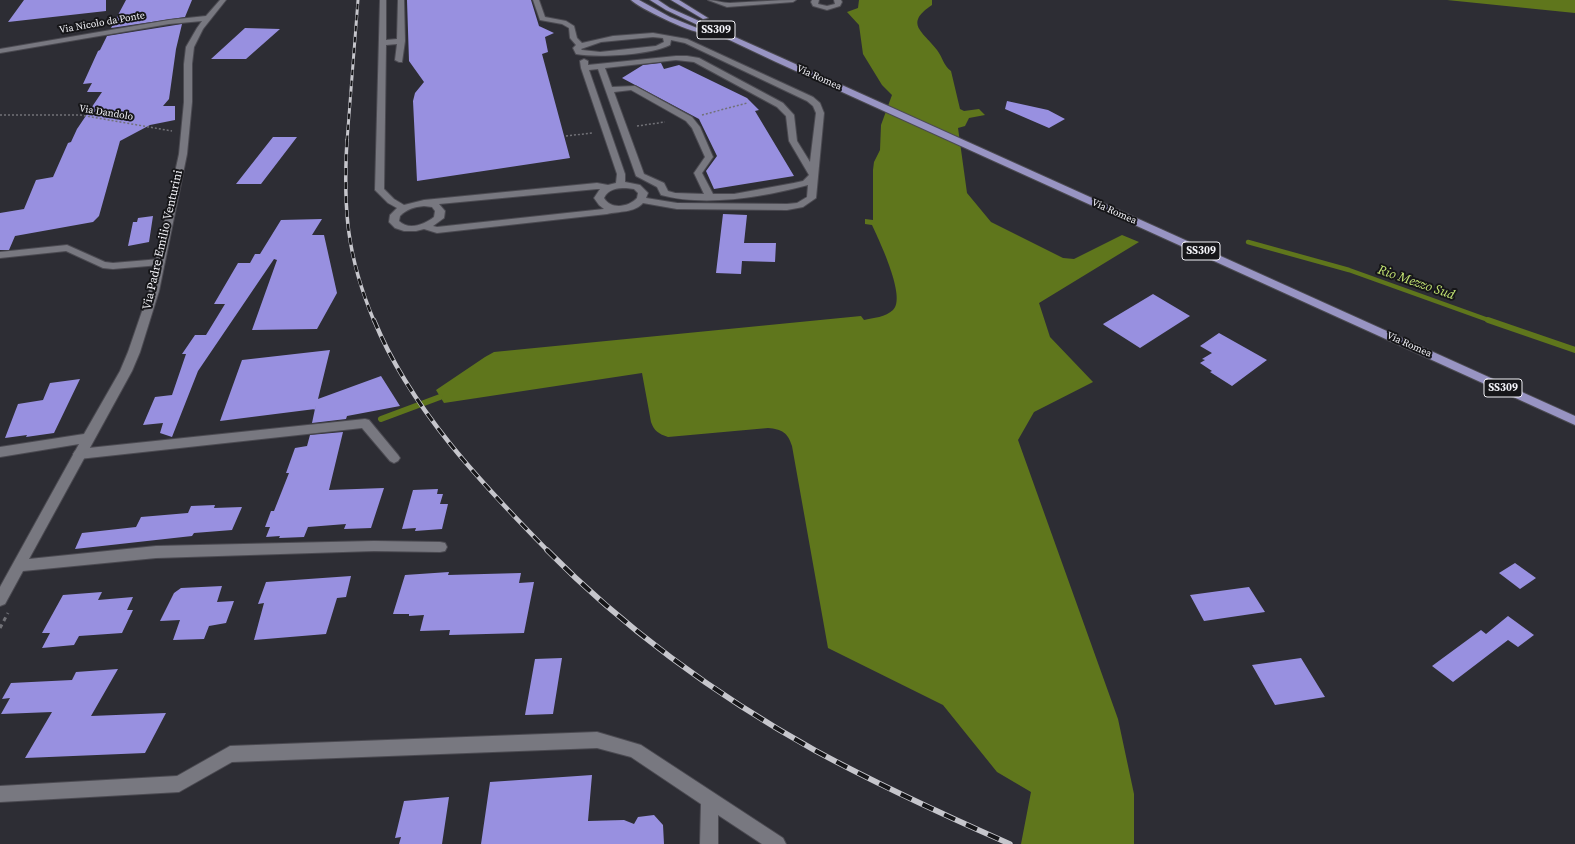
<!DOCTYPE html>
<html>
<head>
<meta charset="utf-8">
<style>
	body { margin:0 }
	canvas { display:block; background:#2d2d34 }
</style>
</head>
<body>
<canvas width="1575" height="844"></canvas>
<script>
const ctx = document.querySelector('canvas').getContext('2d');
ctx.lineJoin = 'round';
function paint(path, color) {
  ctx.fillStyle = color;
  ctx.fill(path, 'evenodd');
}
function trace(path, color, width, dash) {
  ctx.strokeStyle = color;
  ctx.lineWidth = width;
  ctx.lineCap = dash ? 'butt' : 'round';
  ctx.setLineDash(dash || []);
  ctx.stroke(path);
}
function drawText(font, color, halo, rows, align = 'center') {
  ctx.font = font + ' "Source Serif 4",serif';
  ctx.lineWidth = 4;
  ctx.setLineDash([]);
  ctx.textBaseline = 'middle';
  ctx.strokeStyle = halo;
  ctx.fillStyle = color;
  for (const [text, x, y, turn = 0] of rows) {
    ctx.save();
    ctx.translate(x, y);
    ctx.rotate((+turn || 0) * Math.PI / 180);
    ctx.textAlign = isNaN(turn) ? turn : align;
    if (halo) ctx.strokeText(text, 0, 0);
    ctx.fillText(text, 0, 0);
    ctx.restore();
  }
}
paint(new Path2D(`
	M 859,0 L 932,0 L 932,5 C 903,24 924,32 937,50 C 943,58 943,65 951,71 L 960,109 L 964,111 L 979,109 L 985,115 L 969,118 L 965,126 L 958,128 L 967,193 L 991,222 L 1063,258 L 1074,259 L 1122,235 L 1139,242 L 1039,303 L 1050,337 L 1093,382 L 1034,412 L 1018,440 L 1118,719 L 1134,794 L 1134,844 L 1021,844 L 1031,792 L 997,772 L 943,705 L 828,648 L 792,446 C 788,433 782,429 768,428 L 668,437 C 659,434 654,431 651,422 L 642,373 L 444,403 L 436,390 L 485,357 L 494,352 L 861,316 L 864,320 C 873,318 886,317 893,310 C 907,298 879,240 872,225 L 865,224 L 865,219 L 873,220 L 873,170 L 874,162 L 880,150 L 881,125 L 892,95 L 882,85 L 863,54 L 859,25 L 847,12 L 858,8 Z
	M 1447,0 L 1575,0 L 1575,13 Z`), '#5f761c');
trace(new Path2D(`
	M 1248,242 L 1349,270 L 1491,321`), '#5f761c', 4.5);
trace(new Path2D(`
	M 1488,320 L 1575,350
	M 381,419 L 440,397`), '#5f761c', 6);
paint(new Path2D(`
	M 24,0 L 106,0 L 106,11 L 8,22 Z
	M 126,0 L 192,0 L 185,17 L 111,28 Z
	M 407,0 L 531,0 L 539,26 L 554,33 L 545,37 L 548,52 L 542,54 L 570,158 L 417,181 L 413,101 L 415,93 L 424,82 L 409,61 Z
	M 182,24 L 176,49 L 169,99 L 163,106 L 175,106 L 175,120 L 150,125 L 120,141 L 99,216 L 93,222 L 15,236 L 9,250 L 0,250 L 0,213 L 24,209 L 36,180 L 53,177 L 68,143 L 71,142 L 77,129 L 102,92 L 87,92 L 92,83 L 83,84 L 98,51 L 100,50 L 107,36 Z
	M 245,28 L 280,29 L 246,59 L 211,59 Z
	M 661,63 L 664,69 L 679,65 L 747,98 L 759,110 L 755,111 L 794,176 L 714,189 L 706,171 L 717,156 L 699,119 L 622,78 L 643,65 Z
	M 1007,101 L 1048,110 L 1065,119 L 1049,128 L 1005,109 Z
	M 273,137 L 297,137 L 261,184 L 236,184 Z
	M 723,214 L 747,215 L 744,243 L 776,243 L 775,262 L 742,261 L 741,274 L 716,273 Z
	M 153,216 L 149,242 L 128,246 L 133,222 L 137,222 L 138,218 Z
	M 322,219 L 312,235 L 324,235 L 337,293 L 317,329 L 252,330 L 277,260 L 274,259 L 198,371 L 172,437 L 160,433 L 163,423 L 143,425 L 155,397 L 172,395 L 186,354 L 182,354 L 195,335 L 206,335 L 225,304 L 214,304 L 238,263 L 250,263 L 255,254 L 260,254 L 281,220 Z
	M 1153,294 L 1190,316 L 1140,348 L 1104,325 L 1103,324 Z
	M 1219,333 L 1267,360 L 1232,386 L 1210,372 L 1212,371 L 1200,363 L 1205,360 L 1202,359 L 1212,353 L 1200,346 Z
	M 330,350 L 318,399 L 381,376 L 400,406 L 347,416 L 346,419 L 312,423 L 316,404 L 315,409 L 220,421 L 242,360 Z
	M 80,379 L 54,433 L 26,437 L 27,435 L 5,438 L 18,404 L 43,400 L 50,383 Z
	M 343,432 L 329,490 L 384,488 L 371,528 L 344,529 L 346,524 L 308,527 L 304,537 L 279,538 L 280,536 L 266,537 L 270,527 L 265,527 L 271,511 L 274,511 L 289,473 L 286,473 L 295,448 L 307,446 L 310,435 Z
	M 438,489 L 437,494 L 443,494 L 440,504 L 448,504 L 442,529 L 415,531 L 416,528 L 402,529 L 413,490 Z
	M 215,505 L 214,508 L 242,507 L 232,530 L 194,533 L 192,536 L 75,549 L 82,533 L 136,527 L 141,517 L 188,513 L 191,506 Z
	M 1515,563 L 1536,578 L 1520,589 L 1499,573 Z
	M 449,572 L 448,575 L 521,573 L 519,583 L 534,582 L 524,633 L 449,635 L 450,630 L 420,631 L 424,615 L 409,616 L 409,614 L 393,614 L 405,575 Z
	M 351,576 L 346,597 L 337,598 L 326,634 L 254,640 L 264,603 L 258,604 L 266,582 Z
	M 222,586 L 217,602 L 234,601 L 226,623 L 209,626 L 204,639 L 173,640 L 180,620 L 160,621 L 174,593 L 181,588 Z
	M 1249,587 L 1265,612 L 1204,621 L 1190,595 Z
	M 102,592 L 98,600 L 133,597 L 127,610 L 133,610 L 122,633 L 79,636 L 74,645 L 42,648 L 50,633 L 42,633 L 63,595 Z
	M 1508,616 L 1534,635 L 1518,647 L 1508,640 L 1453,682 L 1432,666 L 1481,630 L 1486,634 Z
	M 562,658 L 553,714 L 525,715 L 535,659 Z
	M 1301,658 L 1325,697 L 1275,705 L 1252,665 Z
	M 118,669 L 91,716 L 166,713 L 145,753 L 25,758 L 52,712 L 1,714 L 10,698 L 2,699 L 11,683 L 72,680 L 76,672 Z
	M 592,775 L 588,821 L 624,820 L 634,824 L 638,817 L 654,815 L 663,825 L 664,844 L 481,844 L 490,782 Z
	M 449,797 L 442,844 L 399,844 L 401,837 L 395,838 L 404,801 Z`), '#9890e0');
const lane = new Path2D(`
	M 380,0 L 386,0 L 386,40 L 397,39 L 398,0 L 404,0 L 405,41 L 402,62 L 399,62 L 395,60 L 397,44 L 386,45 L 384,189 L 394,199 L 404,205 L 424,200 L 597,183 L 608,185 L 616,183 L 617,174 L 581,68 L 580,61 L 584,59 L 588,61 L 588,65 L 676,56 L 687,56 L 699,58 L 783,103 L 794,115 L 797,141 L 810,162 L 816,113 L 813,106 L 807,101 L 685,43 L 671,40 L 670,45 C 650,55 598,58 576,54 L 573,48 L 576,45 L 570,38 L 569,28 L 562,24 L 540,20 L 533,0 L 539,0 L 545,17 L 566,21 L 574,26 L 577,38 L 582,43 L 613,36 L 653,33 L 687,39 L 813,97 L 820,103 L 824,113 L 816,198 L 803,207 L 787,210 L 677,209 L 643,203 C 634,213 619,211 607,214 L 437,233 L 424,229 L 416,231 L 404,231 L 395,228 L 389,222 L 390,215 L 397,208 L 388,203 L 375,190 ZM 653,37 L 663,38 L 664,42 L 656,46 L 600,52 L 582,50 L 581,49 L 601,42 ZM 676,60 L 694,62 L 777,107 L 786,116 L 789,141 L 809,175 L 803,181 L 794,183 L 734,194 L 713,194 L 702,173 L 713,157 L 700,127 L 692,117 L 635,86 L 612,87 L 605,68 ZM 598,69 L 636,176 L 657,187 L 661,195 C 705,207 764,197 808,185 L 807,197 L 797,203 L 787,204 L 677,203 L 646,198 L 648,193 L 640,185 L 625,182 L 625,174 L 589,70 ZM 631,90 L 686,121 L 692,128 L 705,157 L 694,173 L 704,194 L 675,193 L 668,191 L 664,183 L 644,174 L 614,92 ZM 626,188 L 634,189 L 638,193 L 637,198 C 629,207 611,210 604,198 C 608,189 617,188 626,188 ZM 597,189 L 600,189 L 594,198 L 599,205 L 604,209 L 437,227 L 433,226 L 444,218 L 445,211 L 439,204 ZM 424,206 L 432,207 L 435,211 L 434,217 C 425,224 409,231 399,221 L 400,216 C 407,209 414,207 424,206 Z
	M 708,0 C 715,0 722,3 730,3 C 752,2 774,0 796,0 L 793,2 L 727,7 Z
	M 812,0 L 819,0 L 818,4 L 827,6 L 835,4 L 834,0 L 841,0 L 842,2 L 840,6 L 827,10 L 813,6 L 811,2 Z
	M 67,245 L 105,262 L 113,263 L 160,259 L 165,262 L 160,265 L 113,269 L 103,268 L 66,251 L 0,258 L 0,252 Z
	M 365,419 L 369,420 L 398,455 L 400,458 L 398,461 L 394,463 L 390,461 L 362,428 L 79,459 L 75,457 L 73,454 L 75,451 L 79,449 Z`);
const street = new Path2D(`
	M 220,0 L 226,0 L 203,29 L 194,47 L 192,64 L 192,102 L 187,154 L 159,291 L 140,352 L 132,371 L 29,559 L 156,546 L 374,541 L 440,542 L 445,543 L 447,547 L 445,551 L 440,552 L 374,551 L 156,558 L 23,571 L 5,604 L 0,606 L 0,587 L 79,444 L 0,457 L 0,447 L 84,434 L 120,371 L 128,352 L 149,291 L 179,154 L 184,102 L 184,64 L 186,47 L 197,28 L 202,21 L 169,24 L 0,53 L 0,49 L 169,20 L 206,16 Z
	M 597,732 L 641,745 L 783,838 L 786,844 L 762,844 L 718,815 L 718,844 L 700,844 L 701,804 L 631,757 L 597,748 L 232,762 L 179,792 L 0,802 L 0,786 L 177,776 L 230,746 Z`);
const primary = new Path2D(`
	M 631,0 L 639,0 L 670,17 L 707,32 C 699,38 639,8 631,0 Z
	M 650,0 L 658,0 L 670,8 L 782,58 L 1575,416 L 1575,425 L 776,62 L 666,10 Z
	M 671,0 L 679,0 L 708,18 L 703,19 Z`);
trace(lane, '#4b4a51', 2);
trace(street, '#4b4a51', 2);
trace(primary, '#4b4a51', 2);
trace(new Path2D(`
	M 0,115 L 80,115 L 172,131
	M 702,115 L 747,103
	M 637,126 L 665,122
	M 566,136 L 592,133`), '#717177', 1.5, [2, 2]);
trace(new Path2D(`
	M 0,628 L 8,613`), '#717177', 3, [4, 4]);
paint(lane, '#787880');
paint(street, '#787880');
paint(primary, '#9894c3');
const railFar3 = new Path2D(`
	M 347,141 L 358,0`);
const railFar2 = new Path2D(`
	M 347,140 C 343,210 347,256 374,321`);
const railFar1 = new Path2D(`
	M 374,320 C 410,408 482,484 548,551`);
const rail = new Path2D(`
	M 547,550 C 625,629 719,697 816,751 C 879,785 944,815 1010,844`);
trace(railFar3, '#c6c6cc', 3);
trace(railFar2, '#c6c6cc', 3.5);
trace(railFar1, '#c6c6cc', 4.5);
trace(rail, '#c6c6cc', 5.5);
trace(railFar3, '#161619', 2, [5.5]);
trace(railFar2, '#161619', 2.5, [7]);
trace(railFar1, '#161619', 3, [9]);
trace(rail, '#161619', 4, [12]);
drawText('10px', '#f3f3f8', '#161619', [
	["Via Nicolo da Ponte",102,23,-10],
	["Via Romea",819,78,24],
	["Via Dandolo",106,113,9],
	["Via Romea",1114,212,24],
	["Via Romea",1409,345,24]
]);
for (const [x, y, w] of [
	[716,30,38],
	[1201,251,38],
	[1503,388,38]
]) {
  const box = new Path2D();
  box.roundRect(x - w / 2, y - 9, w, 18, 3);
  ctx.fillStyle = '#161619';
  ctx.fill(box);
  trace(box, '#f3f3f8', 1);
}
drawText('bold 11px', '#f3f3f8', null, [
	["SS309",716,30],
	["SS309",1201,251],
	["SS309",1503,388]
]);
drawText('12px', '#f3f3f8', '#161619', [
	["Via Padre Emilio Venturini",163,240,-77]
]);
drawText('italic 13px', '#c6e775', '#161619', [
	["Rio Mezzo Sud",1416,283,19]
]);
</script>
</body>
</html>
